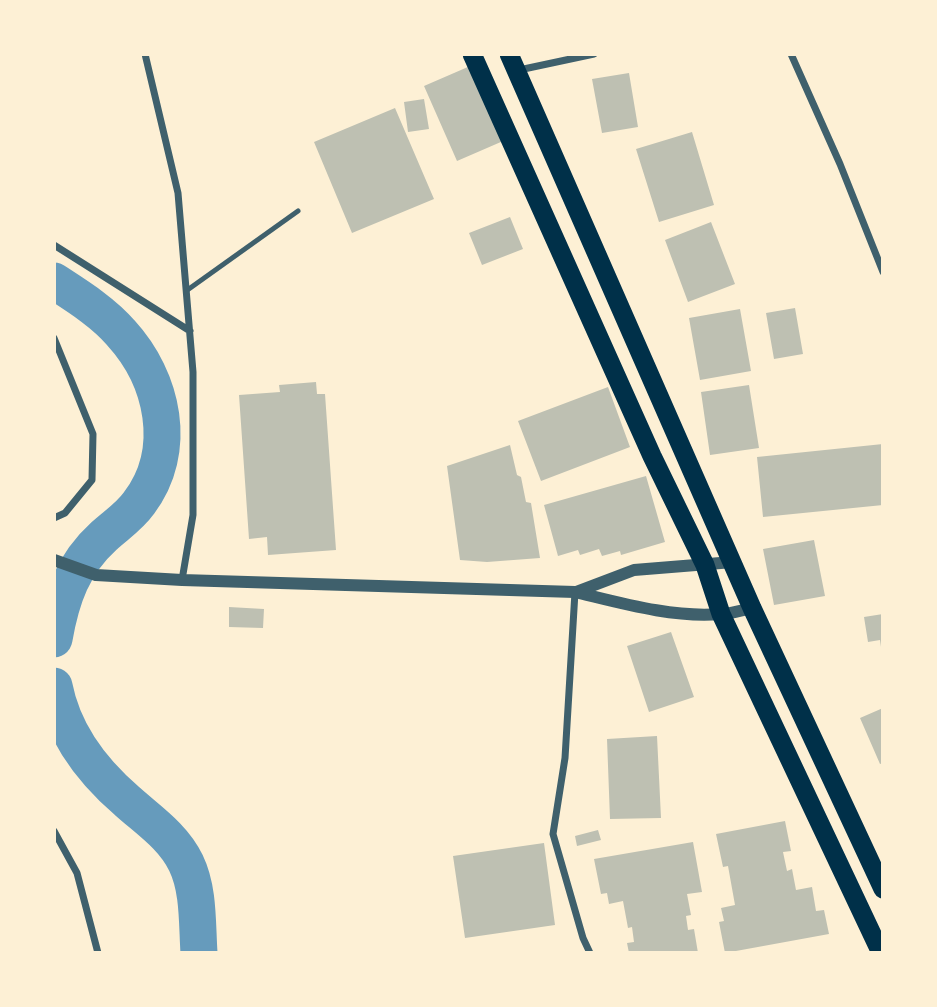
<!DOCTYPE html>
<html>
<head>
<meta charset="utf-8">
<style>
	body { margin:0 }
	#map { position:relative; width:937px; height:1007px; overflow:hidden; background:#fdf0d5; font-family:"Alegreya Sans",sans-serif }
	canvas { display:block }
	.frame { position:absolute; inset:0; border:56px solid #fdf0d5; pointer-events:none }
</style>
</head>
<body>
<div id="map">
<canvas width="937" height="1007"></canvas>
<div class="frame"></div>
</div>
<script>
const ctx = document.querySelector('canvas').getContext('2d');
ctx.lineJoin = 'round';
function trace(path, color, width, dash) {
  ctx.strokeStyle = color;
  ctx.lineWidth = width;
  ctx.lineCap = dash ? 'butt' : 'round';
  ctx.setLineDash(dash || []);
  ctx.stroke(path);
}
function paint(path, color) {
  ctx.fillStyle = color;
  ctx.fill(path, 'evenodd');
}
trace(new Path2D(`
	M 54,281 C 77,296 103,312 121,333 C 163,379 179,450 139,503 C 129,517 116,525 104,536 C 73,564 61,598 54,639
	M 54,686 C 63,733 91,770 127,801 C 148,820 173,836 186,863 C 199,890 197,923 199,953`), '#669bbc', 37);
paint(new Path2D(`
	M 484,60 L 517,135 L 457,161 L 424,86 Z
	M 629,73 L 638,127 L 602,133 L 592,79 Z
	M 424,99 L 429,129 L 408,132 L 404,102 Z
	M 395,108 L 434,199 L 352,233 L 314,142 Z
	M 692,132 L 714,205 L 659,222 L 636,149 Z
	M 510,217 L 523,249 L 482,265 L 469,233 Z
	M 711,222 L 735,284 L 688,302 L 665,240 Z
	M 795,308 L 803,354 L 774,359 L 766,313 Z
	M 740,309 L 751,371 L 700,380 L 689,318 Z
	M 316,382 L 317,394 L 325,394 L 336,550 L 268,555 L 267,537 L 249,539 L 239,395 L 280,392 L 279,385 Z
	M 749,385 L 759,448 L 710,455 L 701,392 Z
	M 608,387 L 630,447 L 541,481 L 518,421 Z
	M 883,444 L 883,505 L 763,517 L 757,457 Z
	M 510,445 L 517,475 L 521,477 L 526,502 L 531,503 L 540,558 L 487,562 L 460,560 L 447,466 Z
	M 646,476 L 665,542 L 621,555 L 620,551 L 602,556 L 599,549 L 580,555 L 578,550 L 558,556 L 544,505 Z
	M 814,540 L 825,596 L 774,605 L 763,549 Z
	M 229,607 L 264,609 L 263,628 L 229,627 Z
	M 883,614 L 883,647 L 881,647 L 880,640 L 868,642 L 864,617 Z
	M 671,632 L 694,697 L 649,712 L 627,646 Z
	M 883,708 L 883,763 L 880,764 L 860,718 Z
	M 657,736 L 661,818 L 610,819 L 607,739 Z
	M 785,821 L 791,851 L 783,852 L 787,871 L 792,869 L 796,890 L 812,887 L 816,911 L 824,910 L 829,934 L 725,953 L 719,922 L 724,921 L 721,908 L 735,905 L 728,866 L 723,867 L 716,834 Z
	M 598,830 L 601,840 L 577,846 L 575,836 Z
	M 693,842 L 702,892 L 687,894 L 691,915 L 686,916 L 688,930 L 694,929 L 698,953 L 629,953 L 627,943 L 634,942 L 632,927 L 628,928 L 623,901 L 609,904 L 607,893 L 601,894 L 594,859 Z
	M 544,843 L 555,925 L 465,938 L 453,856 Z`), '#bec0b2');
trace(new Path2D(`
	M 186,291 L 298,211`), '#3f606c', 5);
trace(new Path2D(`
	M 145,54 L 178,193 L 193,372 L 193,515 L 182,580
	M 791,54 L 840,164 L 883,272
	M 519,70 L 594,54
	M 54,245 L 190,331
	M 54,338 L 93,434 L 92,480 L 65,513 L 54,518
	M 575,592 L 565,758 L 553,834 L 583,938 L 590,953
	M 54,831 L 77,873 L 98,953`), '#3f606c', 7);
trace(new Path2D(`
	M 54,560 L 96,575 L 182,580 L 575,592 C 621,603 673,618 720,614 C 731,614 742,610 752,608
	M 576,592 L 634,570 L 733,562`), '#3f606c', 12);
trace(new Path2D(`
	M 472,54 L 652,456 L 705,565 L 721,614 L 881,953
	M 509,54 L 752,608 L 883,889`), '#003049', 19);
</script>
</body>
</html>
